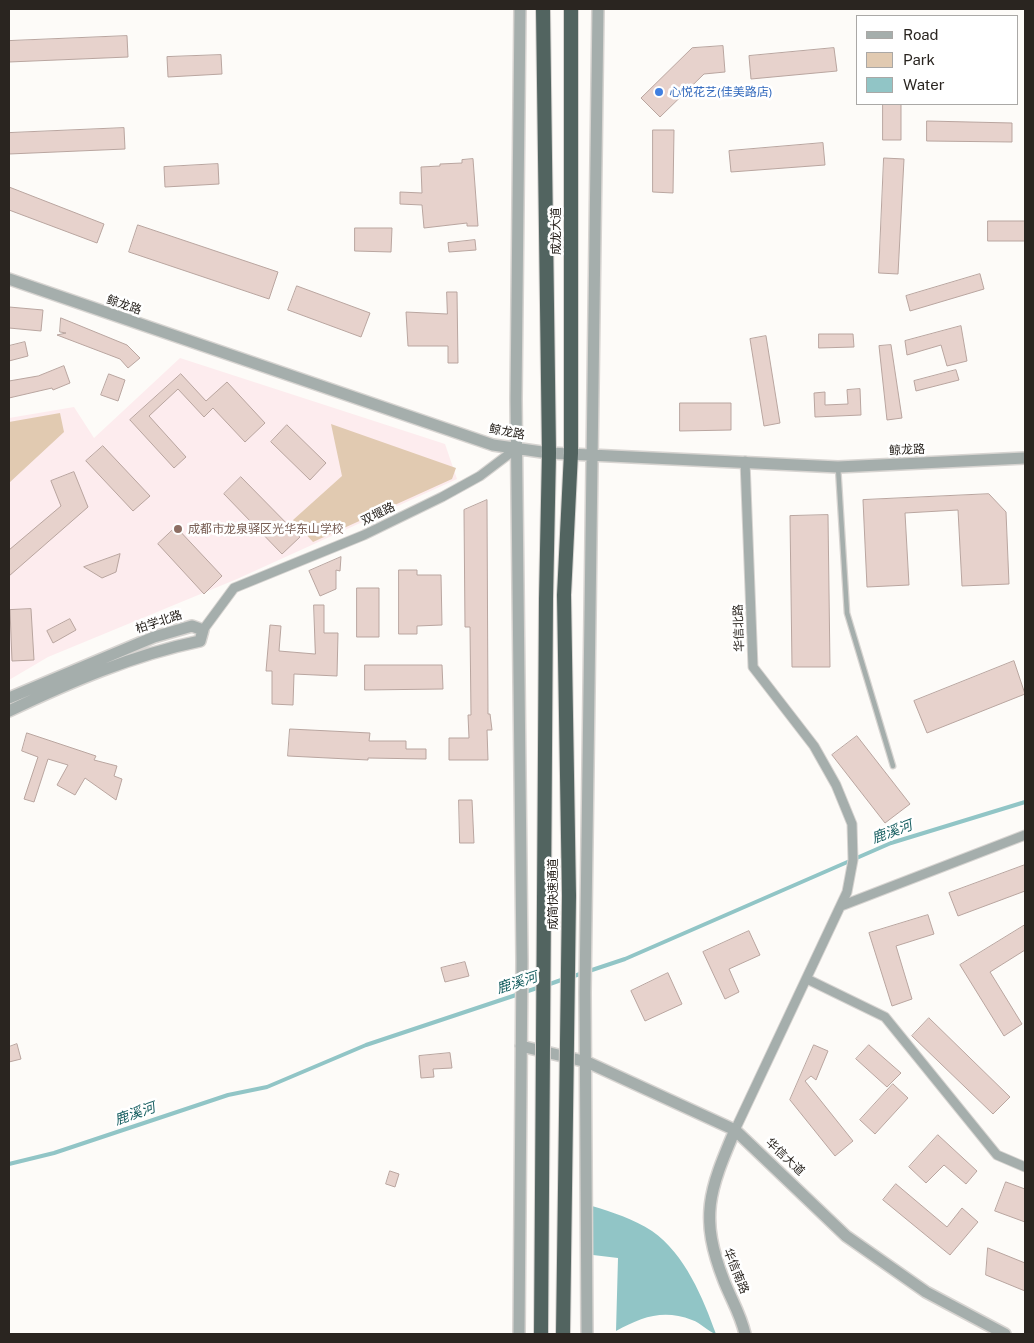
<!DOCTYPE html>
<html>
<head>
<meta charset="utf-8">
<style>
	body { margin:0 }
	#map { position:relative; width:1034px; height:1343px; overflow:hidden; background:#fdfbf8; font-family:"Public Sans",sans-serif }
	canvas { display:block }
	.frame { position:absolute; inset:0; border:10px solid #2a2520; pointer-events:none }
	.legend { position:absolute; left:856px; top:15px; width:162px; height:90px; box-sizing:border-box; background:#fff; border:1px solid #aaa8a6; margin:0; padding:6px 9px; list-style:none; font-size:15px; color:#2a2520 }
	.legend li { display:flex; align-items:center; gap:10px; height:25px }
	.legend b { width:25px; border:1px solid #aaa8a6 }
</style>
</head>
<body>
<div id="map">
<canvas width="1034" height="1343"></canvas>
<div class="frame"></div>
<ul class="legend">
<li><b style="height:6px;background:#a5aeac"></b>Road</li>
<li><b style="height:14px;background:#e1cab1"></b>Park</li>
<li><b style="height:14px;background:#91c5c6"></b>Water</li>
</ul>
</div>
<script>
const ctx = document.querySelector('canvas').getContext('2d');
ctx.lineJoin = 'round';
function paint(path, color) {
  ctx.fillStyle = color;
  ctx.fill(path, 'evenodd');
}
function trace(path, color, width, dash) {
  ctx.strokeStyle = color;
  ctx.lineWidth = width;
  ctx.lineCap = dash ? 'butt' : 'round';
  ctx.setLineDash(dash || []);
  ctx.stroke(path);
}
function drawText(font, color, halo, rows, align = 'center') {
  ctx.font = font + ' "Public Sans","Noto Sans SC",sans-serif';
  ctx.lineWidth = 5;
  ctx.setLineDash([]);
  ctx.textBaseline = 'middle';
  ctx.strokeStyle = halo;
  ctx.fillStyle = color;
  for (const [text, x, y, turn = 0] of rows) {
    ctx.save();
    ctx.translate(x, y);
    ctx.rotate((+turn || 0) * Math.PI / 180);
    ctx.textAlign = isNaN(turn) ? turn : align;
    if (halo) ctx.strokeText(text, 0, 0);
    ctx.fillText(text, 0, 0);
    ctx.restore();
  }
}
paint(new Path2D(`
	M 180,358 L 445,444 L 457,479 L 237,579 L 48,657 L 9,680 L 9,418 L 74,407 L 94,438 Z`), '#fdecee');
paint(new Path2D(`
	M 60,413 L 64,432 L 9,483 L 9,422 Z
	M 331,424 L 456,468 L 452,479 L 313,542 L 293,520 L 342,476 Z`), '#e1cab1');
paint(new Path2D(`
	M 592,1206 C 612,1212 634,1219 652,1231 C 685,1254 703,1298 716,1334 C 707,1331 701,1323 692,1320 C 663,1309 642,1317 616,1331 L 618,1258 L 593,1255 Z`), '#91c5c6');
trace(new Path2D(`
	M 571,977 L 625,959 L 891,843 L 1025,802
	M 547,985 L 564,979
	M 9,1164 L 54,1153 L 228,1095 L 267,1087 L 366,1045 L 540,987`), '#91c5c6', 4);
const building = new Path2D(`
	M 127,36 L 128,57 L 9,62 L 9,41 Z
	M 723,46 L 725,72 L 704,74 L 660,117 L 641,98 L 692,48 Z
	M 834,48 L 837,71 L 751,79 L 749,56 Z
	M 221,55 L 222,74 L 168,77 L 167,57 Z
	M 883,104 L 901,104 L 901,140 L 883,140 Z
	M 927,121 L 1012,123 L 1012,142 L 927,141 Z
	M 124,128 L 125,149 L 9,154 L 9,133 Z
	M 653,130 L 674,130 L 673,193 L 653,192 Z
	M 823,143 L 825,165 L 731,172 L 729,151 Z
	M 884,158 L 904,159 L 898,274 L 879,273 Z
	M 473,159 L 478,226 L 467,226 L 467,223 L 424,228 L 422,205 L 400,204 L 400,192 L 422,193 L 421,167 L 440,166 L 440,164 L 462,163 L 462,160 Z
	M 218,164 L 219,184 L 165,187 L 164,167 Z
	M 9,187 L 104,224 L 97,243 L 9,210 Z
	M 988,221 L 1025,221 L 1025,241 L 988,241 Z
	M 138,225 L 278,272 L 269,299 L 129,252 Z
	M 355,228 L 392,228 L 391,252 L 355,251 Z
	M 475,240 L 476,250 L 449,252 L 448,243 Z
	M 980,274 L 984,289 L 910,311 L 906,296 Z
	M 297,286 L 370,313 L 361,337 L 288,310 Z
	M 447,292 L 457,292 L 458,363 L 448,363 L 448,346 L 408,346 L 406,312 L 447,314 Z
	M 9,307 L 43,310 L 41,331 L 9,328 Z
	M 61,318 L 127,345 L 140,358 L 128,368 L 120,359 L 57,335 L 66,333 L 60,332 Z
	M 961,326 L 967,361 L 947,366 L 941,345 L 907,355 L 905,341 Z
	M 819,334 L 853,334 L 854,347 L 819,348 Z
	M 766,336 L 780,423 L 764,426 L 750,339 Z
	M 25,342 L 28,356 L 9,361 L 9,346 Z
	M 891,345 L 902,418 L 887,420 L 879,346 Z
	M 64,366 L 70,383 L 53,390 L 52,388 L 9,398 L 9,381 L 38,376 Z
	M 956,370 L 959,380 L 916,391 L 914,381 Z
	M 109,374 L 125,380 L 118,401 L 101,395 Z
	M 181,374 L 206,401 L 227,382 L 265,423 L 245,442 L 213,408 L 204,417 L 178,389 L 149,416 L 186,457 L 174,468 L 130,420 Z
	M 860,389 L 861,415 L 815,417 L 814,393 L 825,392 L 825,405 L 848,404 L 847,390 Z
	M 680,403 L 731,403 L 731,430 L 680,431 Z
	M 287,425 L 326,463 L 310,480 L 271,442 Z
	M 103,446 L 150,496 L 133,511 L 86,461 Z
	M 74,472 L 88,507 L 9,576 L 9,550 L 61,506 L 51,481 Z
	M 241,477 L 300,537 L 282,554 L 224,494 Z
	M 989,494 L 1006,512 L 1009,584 L 962,586 L 958,510 L 905,513 L 909,585 L 867,587 L 863,500 Z
	M 487,500 L 488,714 L 490,714 L 492,730 L 487,730 L 488,760 L 449,760 L 449,738 L 469,738 L 468,715 L 471,715 L 470,627 L 465,627 L 464,510 Z
	M 828,515 L 830,667 L 792,667 L 790,516 Z
	M 176,527 L 222,576 L 204,594 L 158,544 Z
	M 120,554 L 116,572 L 102,578 L 84,567 Z
	M 341,557 L 340,571 L 336,570 L 336,589 L 320,596 L 309,571 Z
	M 399,570 L 417,570 L 417,575 L 441,575 L 442,625 L 417,626 L 417,634 L 399,634 Z
	M 357,588 L 379,588 L 379,637 L 357,637 Z
	M 314,605 L 324,605 L 324,633 L 338,633 L 337,676 L 294,674 L 293,705 L 272,704 L 272,671 L 266,671 L 270,625 L 281,626 L 279,651 L 315,654 Z
	M 31,609 L 34,660 L 12,661 L 10,610 Z
	M 70,619 L 76,630 L 53,643 L 47,631 Z
	M 1014,661 L 1025,694 L 927,733 L 914,701 Z
	M 365,665 L 442,665 L 443,689 L 365,690 Z
	M 290,729 L 370,733 L 369,741 L 406,741 L 406,749 L 426,749 L 426,759 L 368,758 L 368,760 L 288,756 Z
	M 27,733 L 96,756 L 94,760 L 117,766 L 114,776 L 122,779 L 116,800 L 85,778 L 75,795 L 57,785 L 68,765 L 48,759 L 34,802 L 24,799 L 38,757 L 22,751 Z
	M 857,736 L 910,804 L 885,823 L 832,755 Z
	M 459,800 L 472,800 L 474,843 L 460,843 Z
	M 1025,865 L 1025,891 L 958,916 L 949,893 Z
	M 928,915 L 934,934 L 896,946 L 912,999 L 892,1006 L 869,933 Z
	M 1025,925 L 1025,950 L 990,972 L 1022,1024 L 1004,1036 L 960,965 Z
	M 749,931 L 760,955 L 729,969 L 739,992 L 725,999 L 703,952 Z
	M 465,962 L 469,976 L 445,982 L 441,968 Z
	M 668,973 L 682,1004 L 645,1021 L 631,991 Z
	M 929,1018 L 1010,1097 L 993,1114 L 912,1036 Z
	M 17,1044 L 21,1059 L 9,1062 L 9,1047 Z
	M 814,1045 L 828,1051 L 816,1080 L 811,1076 L 805,1081 L 853,1141 L 835,1156 L 790,1100 Z
	M 869,1045 L 901,1073 L 887,1087 L 856,1059 Z
	M 450,1053 L 452,1068 L 433,1069 L 434,1077 L 421,1078 L 419,1056 Z
	M 893,1084 L 908,1098 L 875,1134 L 860,1120 Z
	M 938,1135 L 977,1171 L 966,1184 L 944,1165 L 926,1183 L 909,1167 Z
	M 390,1171 L 399,1174 L 395,1187 L 386,1184 Z
	M 1006,1182 L 1025,1189 L 1025,1222 L 995,1211 Z
	M 896,1184 L 947,1227 L 962,1208 L 978,1222 L 950,1255 L 883,1200 Z
	M 988,1248 L 1025,1263 L 1025,1291 L 986,1275 Z`);
paint(building, '#e7d2cc');
trace(building, '#b9a59f', 1);
const service = new Path2D(`
	M 838,467 L 847,613 L 893,766`);
const minor = new Path2D(`
	M 203,630 L 234,588 L 364,535 L 442,497 L 480,476 L 517,448
	M 841,906 L 1025,835
	M 807,979 L 885,1017 L 997,1155 L 1025,1167
	M 735,1130 L 847,892 L 853,860 L 852,824 L 836,785 L 814,746 L 753,667 L 745,461`);
const tertiary = new Path2D(`
	M 9,279 L 493,445 L 549,453 L 838,467 L 1025,458
	M 9,698 L 154,637 L 192,626 L 203,630 L 200,641 C 133,655 70,682 9,711
	M 521,1046 L 587,1062 L 735,1130 L 846,1236 L 926,1292 L 1005,1334
	M 735,1130 C 709,1191 699,1217 724,1281 C 731,1299 741,1315 745,1334
	M 519,1334 L 522,961 L 516,399 L 520,9
	M 587,1334 L 585,992 L 598,9`);
const trunk = new Path2D(`
	M 543,9 L 549,453 L 546,599 L 544,899
	M 569,896 L 564,595 L 571,453 L 571,9`);
trace(service, '#d7d4d1', 7);
trace(minor, '#d7d4d1', 11);
trace(tertiary, '#d7d4d1', 14);
trace(trunk, '#d7d4d1', 16);
trace(service, '#a5aeac', 4.5);
trace(minor, '#a5aeac', 9);
trace(tertiary, '#a5aeac', 11);
trace(trunk, '#526460', 14);
const trunkBridge = new Path2D(`
	M 541,1334 L 544,899
	M 563,1334 L 569,896`);
trace(trunkBridge, '#d7d4d1', 16, []);
trace(trunkBridge, '#526460', 14);
for (const [x, y, r, color] of [
	[659,92,5,"#3f7fe0"],
	[178,529,5,"#8d6e63"]
]) {
  const dot = new Path2D();
  dot.arc(x, y, r, 0, 2 * Math.PI);
  ctx.fillStyle = color;
  ctx.fill(dot);
  trace(dot, '#fff', 2);
}
drawText('12px', '#366cbe', '#fff', [
	["心悦花艺(佳美路店)",669,92]
], 'left');
drawText('12px', '#2a2520', '#fff', [
	["成龙大道",556,231,-90],
	["鲸龙路",124,305,19],
	["鲸龙路",507,432,11],
	["鲸龙路",907,450,-3],
	["双堰路",378,514,-26],
	["柏学北路",159,622,-18],
	["华信北路",739,628,-92],
	["成简快速通道",553,894,-90],
	["华信大道",785,1157,43],
	["华信南路",736,1271,68]
]);
drawText('12px', '#785e54', '#fff', [
	["成都市龙泉驿区光华东山学校",188,529]
], 'left');
drawText('italic 14px', '#175f61', '#fff', [
	["鹿溪河",892,832,-20],
	["鹿溪河",517,983,-18],
	["鹿溪河",135,1114,-19]
]);
</script>
</body>
</html>
